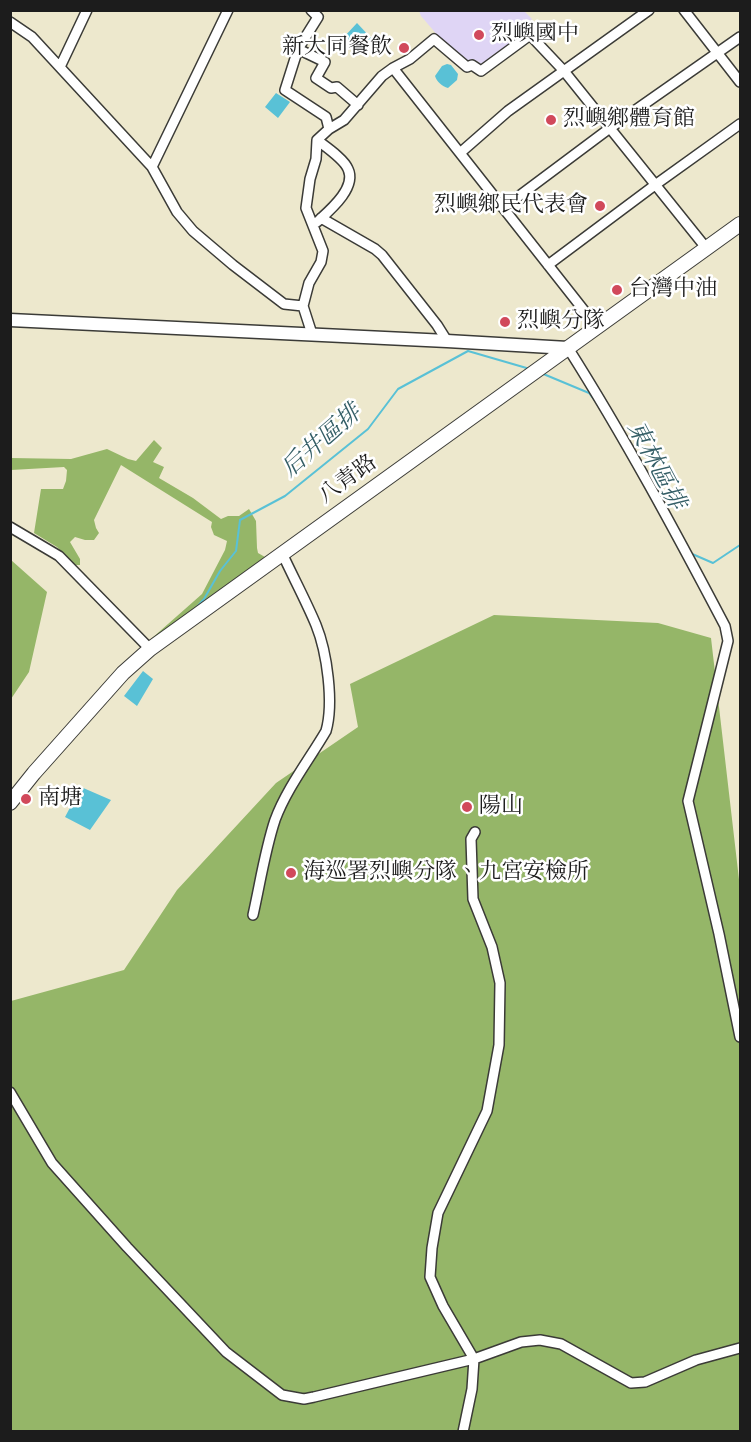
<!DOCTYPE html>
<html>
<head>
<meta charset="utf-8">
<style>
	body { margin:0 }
	#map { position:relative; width:751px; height:1442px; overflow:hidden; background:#ede8cd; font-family:Cardo,serif }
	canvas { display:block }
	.frame { position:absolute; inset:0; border:12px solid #1c1c1c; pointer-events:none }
</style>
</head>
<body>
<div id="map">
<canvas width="751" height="1442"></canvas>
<div class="frame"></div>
</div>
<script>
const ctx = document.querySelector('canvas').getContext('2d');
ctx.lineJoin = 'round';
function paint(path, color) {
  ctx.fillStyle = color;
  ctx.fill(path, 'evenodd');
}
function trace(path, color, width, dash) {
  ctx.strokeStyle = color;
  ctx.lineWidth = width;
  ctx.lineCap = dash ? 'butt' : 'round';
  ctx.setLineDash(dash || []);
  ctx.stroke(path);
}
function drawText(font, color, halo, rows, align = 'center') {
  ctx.font = font + ' Cardo,"Noto Serif TC",serif';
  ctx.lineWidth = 5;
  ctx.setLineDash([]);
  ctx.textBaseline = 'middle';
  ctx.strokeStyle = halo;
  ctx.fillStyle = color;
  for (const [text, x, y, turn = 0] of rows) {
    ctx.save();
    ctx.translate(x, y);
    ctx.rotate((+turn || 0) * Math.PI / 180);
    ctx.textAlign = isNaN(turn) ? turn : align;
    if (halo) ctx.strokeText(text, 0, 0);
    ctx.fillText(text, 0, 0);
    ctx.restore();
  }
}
paint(new Path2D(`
	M 419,11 L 524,11 L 532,19 L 521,30 L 523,34 L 481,64 L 477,61 L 468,63 L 439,37 L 421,16 Z`), '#dfd5f5');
paint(new Path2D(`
	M 154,440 L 162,448 L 153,462 L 164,467 L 159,478 L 193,498 L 221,519 L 228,516 L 239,516 L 249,509 L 256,521 L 257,548 L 258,553 L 265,557 L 154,640 L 151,639 L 202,594 L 225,550 L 227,541 L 214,535 L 211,527 L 212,522 L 121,465 L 94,520 L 96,528 L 99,533 L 94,540 L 85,540 L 75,537 L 70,542 L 80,559 L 80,565 L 74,565 L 57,547 L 34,533 L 41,489 L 63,489 L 66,481 L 67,470 L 64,467 L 11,470 L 11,458 L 71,459 L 107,449 L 128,459 L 136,461 Z
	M 11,560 L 47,592 L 29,672 L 11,699 Z
	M 494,615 L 658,623 L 711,638 L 740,888 L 740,1431 L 11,1432 L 11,1001 L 124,970 L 177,890 L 276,783 L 358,727 L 350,684 Z`), '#95b668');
paint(new Path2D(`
	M 357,23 L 372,39 L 357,50 L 344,37 Z
	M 447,64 L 451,65 L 458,74 L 457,80 L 448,88 C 442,86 437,82 435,76 L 442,66 Z
	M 276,93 L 290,102 L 278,118 L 265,107 Z
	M 143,671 L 153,679 L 137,706 L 124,696 Z
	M 81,787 L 111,800 L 90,830 L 65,817 Z`), '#59c1d6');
trace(new Path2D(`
	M 541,373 L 589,393 L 596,402
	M 690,553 L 713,563 L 740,545
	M 196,608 L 204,599 L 220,571 L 236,551 L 240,520 L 285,496 L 368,429 L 398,389 L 468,351 L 530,369`), '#59c1d6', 2);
const minor = new Path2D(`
	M 311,10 L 318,17 L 298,49 L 285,90 L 326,117 L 329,129
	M 684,10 L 740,82
	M 10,22 L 32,37 L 152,167 L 177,212 L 193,231 L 233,265 L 284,304 L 303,306
	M 298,49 L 325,62 L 316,78 L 331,88 L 337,87 L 358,105
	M 60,67 L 87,10
	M 393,68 L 597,327
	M 460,153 L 508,111 L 649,10
	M 152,167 L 228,10
	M 503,208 L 610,128 L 740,37
	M 321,218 L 375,249 L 382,255 L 437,325 L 447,341
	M 317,222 C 329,211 357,188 348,169 C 344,159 326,147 317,140
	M 548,265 L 655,185 L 740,124
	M 312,334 L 303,306 L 309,283 L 321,262 L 323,251 L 306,208 L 310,179 L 316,159 L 317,140 L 329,129 L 344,120 L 382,76 L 393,68 L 410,59 L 434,39 L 467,67 L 472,65 L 481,71 L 530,35 L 564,71 L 707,249
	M 568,348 C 625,438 675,531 725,626 L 728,641 L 688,801 L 719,934 L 740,1037
	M 10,527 L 59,556 L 150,649
	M 253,915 C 260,884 265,850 275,820 C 287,788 309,760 326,731 C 334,703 327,652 316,625 C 306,601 293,577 282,553
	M 10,1092 L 52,1163 L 127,1247 L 226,1352 L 282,1395 L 304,1399 L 314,1397 L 474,1359 L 521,1342 L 540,1340 L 561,1344 L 631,1383 L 645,1382 L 696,1360 L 740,1348
	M 463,1432 L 472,1389 L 474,1359 L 443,1306 L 430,1277 L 432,1248 L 438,1213 L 487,1111 L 499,1045 L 500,983 L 492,947 L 473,899 L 471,839 L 475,832`);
const tertiary = new Path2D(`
	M 10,320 L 447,341 L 568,348`);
const secondary = new Path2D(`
	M 10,803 L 34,773 L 123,673 L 150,649 L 740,224`);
trace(minor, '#3b3b37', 12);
trace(tertiary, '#3b3b37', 15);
trace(secondary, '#3b3b37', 16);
trace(minor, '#fff', 9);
trace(tertiary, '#fff', 12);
trace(secondary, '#fff', 14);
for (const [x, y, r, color] of [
	[479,35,6,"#d1495b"],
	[404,48,6,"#d1495b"],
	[551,120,6,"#d1495b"],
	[600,206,6,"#d1495b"],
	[617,290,6,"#d1495b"],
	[505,322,6,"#d1495b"],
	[26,799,6,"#d1495b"],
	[467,807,6,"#d1495b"],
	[291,873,6,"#d1495b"]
]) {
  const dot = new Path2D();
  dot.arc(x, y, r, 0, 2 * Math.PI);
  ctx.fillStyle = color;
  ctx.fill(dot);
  trace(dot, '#fff', 2);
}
drawText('22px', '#1c1c1c', '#fff', [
	["烈嶼國中",491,35],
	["新大同餐飲",392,48,"right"],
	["烈嶼鄉體育館",563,120],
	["烈嶼鄉民代表會",588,206,"right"],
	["台灣中油",629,290],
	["烈嶼分隊",517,322],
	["南塘",38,799],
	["陽山",479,807],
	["海巡署烈嶼分隊、九宮安檢所",303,873]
], 'left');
drawText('22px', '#1c1c1c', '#fff', [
	["八青路",348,480,-36]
]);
drawText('italic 24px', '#345e66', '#fff', [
	["后井區排",322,442,-41],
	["東林區排",655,466,62]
]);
</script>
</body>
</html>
